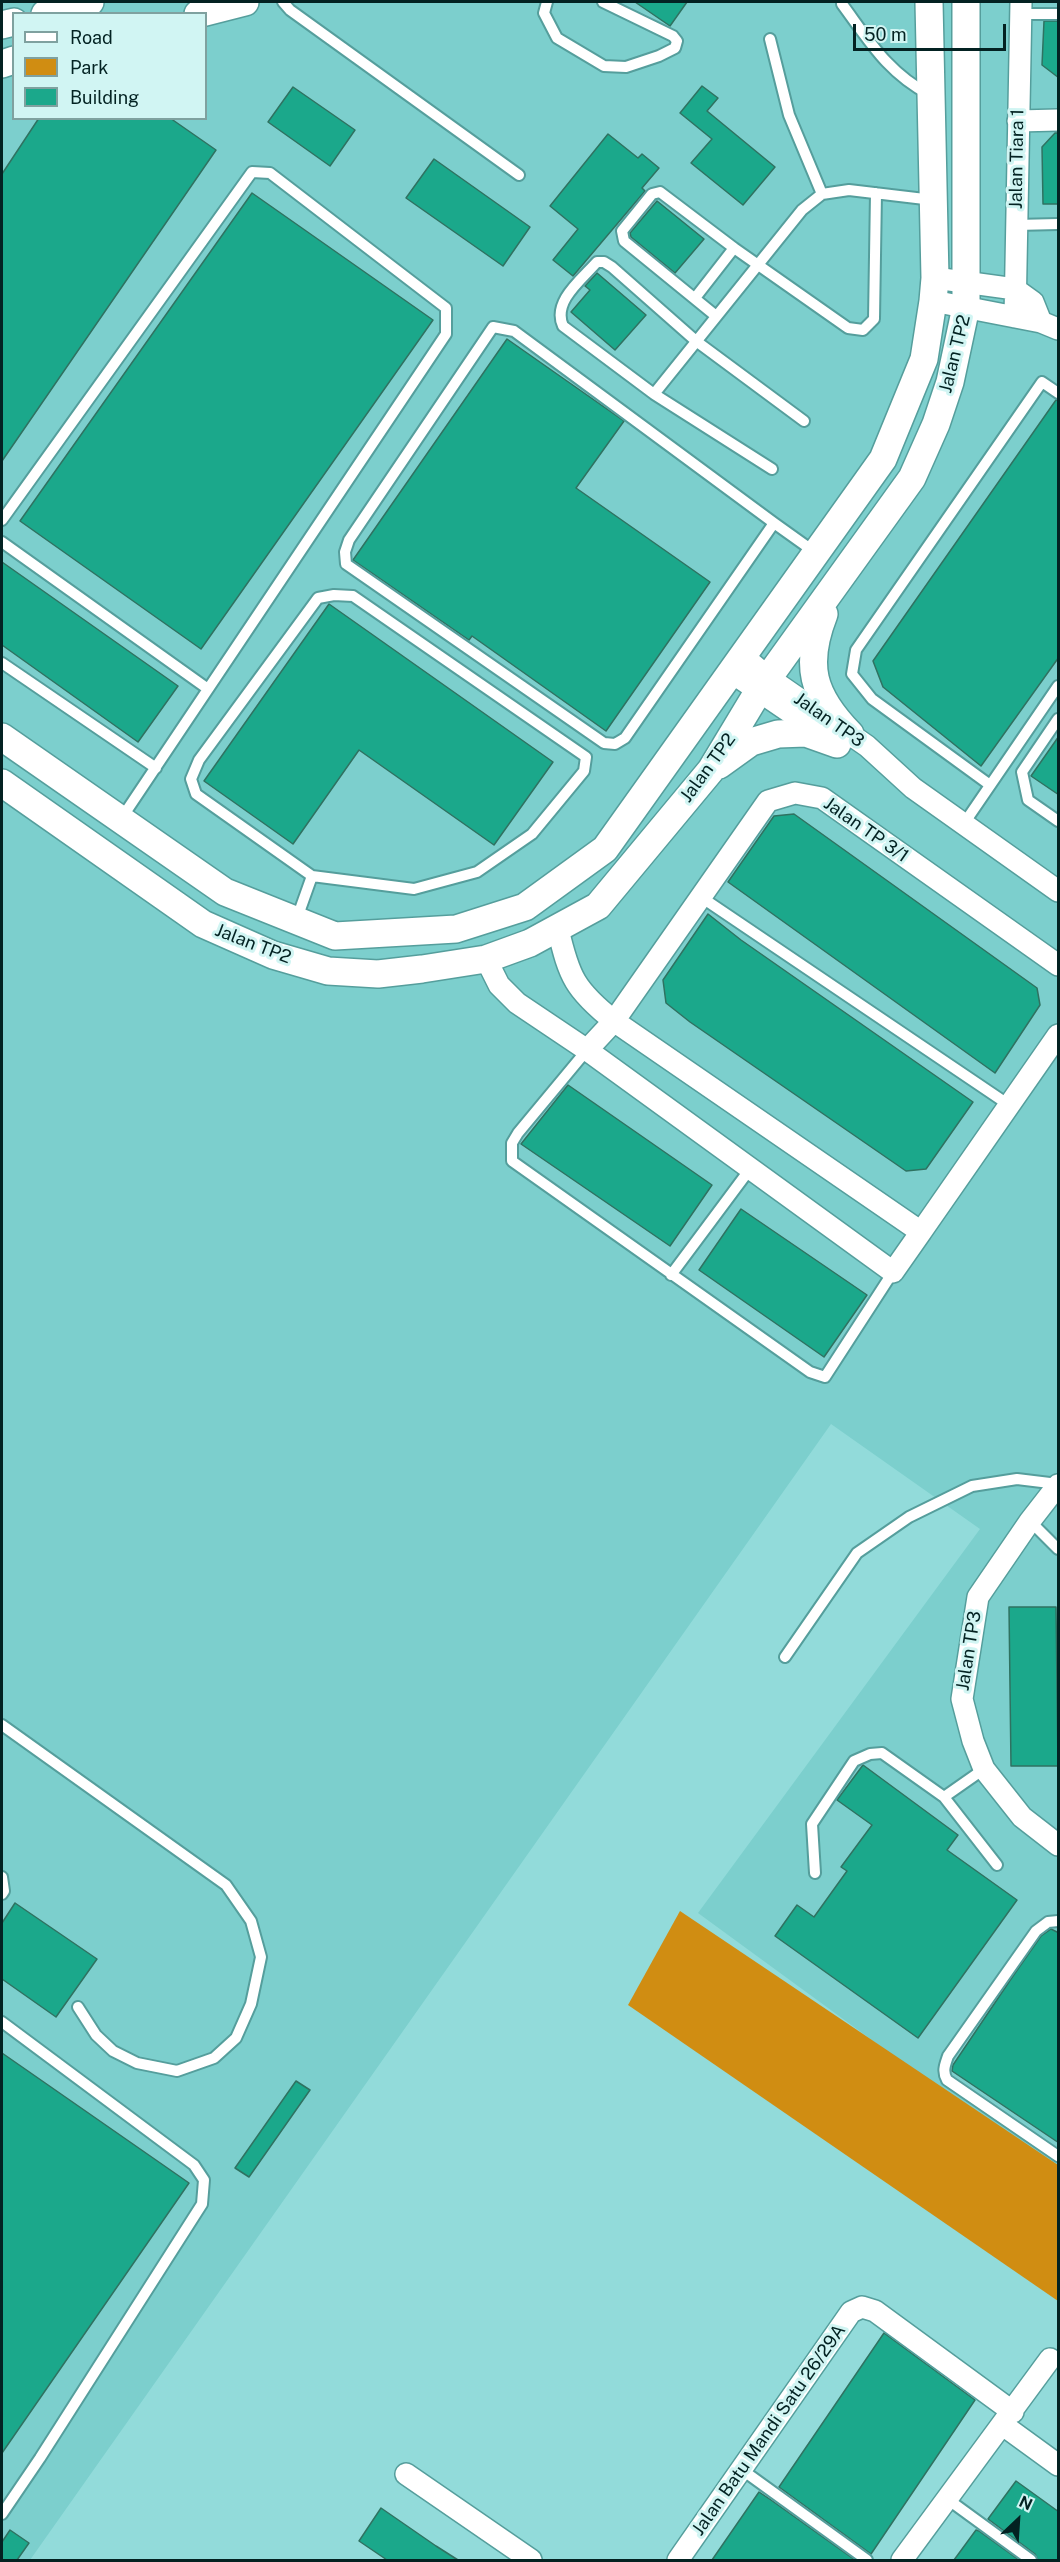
<!DOCTYPE html>
<html>
<head>
<meta charset="utf-8">
<style>
	body { margin:0 }
	#map { position:relative; width:1060px; height:2562px; overflow:hidden; background:#92dbda; font-family:"Public Sans",sans-serif }
	canvas { display:block }
	.frame { position:absolute; inset:0; border:3px solid #032222; pointer-events:none }
	.legend { position:absolute; left:12px; top:12px; width:195px; height:108px; box-sizing:border-box; background:#d1f5f3; border:2px solid #7fa19f; margin:0; padding:8px 10px; list-style:none; font-size:18px; color:#032222 }
	.legend li { display:flex; align-items:center; gap:12px; height:30px }
	.legend b { width:30px; border:2px solid #7fa19f }
	.north { position:absolute; left:988px; top:2490px; width:60px; height:60px; -webkit-text-stroke:4px #d1f5f3; paint-order:stroke; rotate:25deg; font-size:16px; font-weight:700; line-height:24px; text-align:center; color:#032222 }
	.north::after { content:''; display:block; margin:auto; width:21px; height:27px; background:#032222; clip-path:polygon(50% 0,100% 100%,50% 72%,0 100%) }
	.scale { position:absolute; left:853px; top:24px; width:153px; height:27px; box-sizing:border-box; border:3px solid #032222; border-top:0; padding-left:8px; font-size:18px; line-height:21px; white-space:nowrap; color:#032222; -webkit-text-stroke:4px #d1f5f3; paint-order:stroke }
</style>
</head>
<body>
<div id="map">
<canvas width="1060" height="2562"></canvas>
<div class="frame"></div>
<ul class="legend">
<li><b style="height:8px;background:#fff"></b>Road</li>
<li><b style="height:16px;background:#d08d12"></b>Park</li>
<li><b style="height:16px;background:#1ba88b"></b>Building</li>
</ul>
<div class="north">N</div>
<div class="scale">50 m</div>
</div>
<script>
const ctx = document.querySelector('canvas').getContext('2d');
ctx.lineJoin = 'round';
function paint(path, color) {
  ctx.fillStyle = color;
  ctx.fill(path, 'evenodd');
}
function trace(path, color, width, dash) {
  ctx.strokeStyle = color;
  ctx.lineWidth = width;
  ctx.lineCap = dash ? 'butt' : 'round';
  ctx.setLineDash(dash || []);
  ctx.stroke(path);
}
function drawText(font, color, halo, rows, align = 'center') {
  ctx.font = font + ' "Public Sans",sans-serif';
  ctx.lineWidth = 6;
  ctx.setLineDash([]);
  ctx.textBaseline = 'middle';
  ctx.strokeStyle = halo;
  ctx.fillStyle = color;
  for (const [text, x, y, turn = 0] of rows) {
    ctx.save();
    ctx.translate(x, y);
    ctx.rotate((+turn || 0) * Math.PI / 180);
    ctx.textAlign = isNaN(turn) ? turn : align;
    if (halo) ctx.strokeText(text, 0, 0);
    ctx.fillText(text, 0, 0);
    ctx.restore();
  }
}
paint(new Path2D(`
	M 2,2 L 1058,2 L 1058,2176 L 698,1913 L 980,1529 L 831,1424 L 30,2560 L 2,2560 ZM 14,14 L 206,14 L 206,118 L 14,118 Z`), '#7ccfcd');
paint(new Path2D(`
	M 680,1911 L 1058,2165 L 1058,2301 L 628,2005 Z`), '#d08d12');
const building = new Path2D(`
	M 635,2 L 687,2 L 670,26 Z
	M 1044,21 L 1059,21 L 1059,78 L 1042,65 Z
	M 702,86 L 718,98 L 707,111 L 775,167 L 743,205 L 691,163 L 712,139 L 680,113 Z
	M 293,87 L 355,130 L 330,166 L 268,122 Z
	M 39,118 L 170,118 L 216,150 L 2,461 L 2,174 Z
	M 1055,133 L 1059,133 L 1059,204 L 1043,204 L 1042,147 Z
	M 608,134 L 638,158 L 642,154 L 659,168 L 642,188 L 645,191 L 573,276 L 553,260 L 578,229 L 550,206 Z
	M 434,159 L 530,227 L 503,266 L 406,198 Z
	M 252,193 L 433,320 L 201,649 L 20,521 Z
	M 657,201 L 704,239 L 675,273 L 631,237 L 630,233 Z
	M 597,273 L 646,315 L 615,350 L 571,312 L 590,290 L 585,286 Z
	M 507,339 L 624,421 L 576,488 L 710,582 L 606,731 L 472,636 L 469,640 L 353,560 Z
	M 1056,400 L 1059,400 L 1059,657 L 981,766 L 883,687 L 873,661 Z
	M 2,562 L 178,686 L 138,742 L 2,645 Z
	M 329,604 L 553,762 L 494,845 L 359,750 L 293,844 L 204,781 Z
	M 1059,736 L 1059,795 L 1031,776 Z
	M 794,814 L 1037,988 L 1040,1005 L 995,1073 L 728,882 L 774,816 Z
	M 708,914 L 741,940 L 973,1102 L 926,1169 L 906,1171 L 690,1022 L 666,1003 L 663,980 Z
	M 568,1085 L 712,1185 L 670,1246 L 521,1144 Z
	M 741,1209 L 867,1295 L 824,1357 L 699,1270 Z
	M 1009,1607 L 1056,1607 L 1058,1766 L 1011,1766 Z
	M 863,1765 L 958,1835 L 947,1850 L 1017,1900 L 918,2038 L 775,1936 L 797,1905 L 814,1917 L 847,1871 L 841,1867 L 872,1825 L 837,1800 Z
	M 15,1903 L 97,1959 L 56,2017 L 2,1979 L 2,1923 Z
	M 1051,1929 L 1059,1933 L 1059,2143 L 952,2071 L 953,2065 L 1013,1976 L 1041,1936 Z
	M 2,2053 L 189,2183 L 2,2453 Z
	M 296,2081 L 310,2090 L 249,2177 L 235,2168 Z
	M 884,2333 L 975,2400 L 871,2554 L 779,2487 Z
	M 1016,2481 L 1059,2512 L 1059,2560 L 1038,2560 L 1035,2554 L 988,2519 Z
	M 759,2492 L 771,2500 L 855,2560 L 712,2560 Z
	M 381,2508 L 436,2546 L 458,2560 L 387,2560 L 359,2541 Z
	M 10,2530 L 29,2543 L 17,2560 L 2,2560 L 2,2542 Z
	M 976,2530 L 979,2531 L 1019,2560 L 954,2560 Z`);
paint(building, '#1ba88b');
trace(building, '#2f7261', 1.5);
const service = new Path2D(`
	M 283,2 L 290,10 L 519,175
	M 547,2 L 544,13 L 557,38 L 604,66 L 626,67 L 659,56 L 675,48 L 677,41 L 673,36 L 603,2
	M 842,4 C 870,42 888,73 930,95
	M 1020,14 L 1058,14
	M 770,39 L 789,115 L 822,194
	M 1016,225 L 1058,224
	M 695,298 L 734,248
	M 716,316 L 624,241 L 622,231 L 652,194 L 660,192 L 734,248 L 848,328 L 863,330 L 874,319 L 876,193
	M 654,394 L 563,326 C 552,302 581,280 597,262 L 604,262 L 612,267 L 696,341 L 804,421
	M 772,469 L 654,394 L 802,210 L 822,194 L 849,190 L 933,200
	M 2,520 L 252,172 L 270,173 L 446,308 L 446,334 L 121,819
	M 774,523 L 625,738 L 615,744 L 604,743 L 346,564 L 345,552 L 349,540 L 493,327 L 514,331 L 774,523 L 816,553
	M 2,542 L 208,689
	M 334,595 L 353,596 L 586,757 L 584,771 L 532,834 L 477,872 L 414,889 L 312,876 L 196,794 L 191,779 L 199,760 L 318,598 Z
	M 2,663 L 156,768
	M 1058,719 L 1022,772 L 1028,800 L 1058,821
	M 990,785 L 872,699 L 852,674 L 856,650 L 1042,382 L 1058,393
	M 963,825 L 1058,686
	M 701,897 L 1009,1105
	M 296,921 L 312,876
	M 587,1050 L 518,1133 L 512,1143 L 512,1161 L 810,1372 L 825,1377 L 893,1272
	M 671,1275 L 750,1169
	M 1030,1521 L 1058,1549
	M 785,1657 L 857,1553 L 909,1517 L 972,1486 L 1017,1479 L 1058,1484
	M 2,1725 L 226,1885 L 251,1921 L 261,1957 L 251,2004 L 236,2038 L 214,2058 L 177,2071 L 137,2063 L 113,2051 L 96,2035 L 78,2007
	M 944,1797 L 997,1865
	M 815,1873 L 812,1824 L 854,1761 L 870,1754 L 882,1753 L 944,1797 L 984,1769
	M 2,1877 L 4,1891 L 2,1894
	M 1058,1921 L 1048,1922 L 1036,1931 L 948,2056 C 945,2065 942,2071 947,2080 L 1058,2156
	M 2,2022 L 194,2165 L 204,2180 L 202,2204 L 40,2458 L 2,2514
	M 741,2469 L 867,2560
	M 946,2498 L 1031,2560`);
const minor = new Path2D(`
	M 1018,121 L 1058,120
	M 935,278 L 1015,289 L 1033,302 L 1041,322
	M 933,301 L 1041,322 L 1058,329
	M 1015,317 L 1021,2
	M 743,656 L 769,678 L 867,746 L 913,788 L 1058,891
	M 731,672 L 825,736
	M 486,959 L 499,985 L 517,1003 L 587,1050 L 893,1272 L 921,1232 L 614,1021 C 575,990 569,977 558,929
	M 587,1050 L 614,1021 L 768,801 L 795,793 L 822,798 L 1058,965
	M 921,1232 L 1058,1035
	M 1058,1485 L 1030,1521 L 978,1597 L 962,1699 L 973,1741 L 984,1769 L 1022,1817 L 1058,1845
	M 1003,2425 L 1058,2465
	M 406,2474 L 531,2560
	M 678,2560 L 851,2312 L 862,2307 L 875,2311 L 1013,2412
	M 902,2560 L 1050,2359`);
const tertiary = new Path2D(`
	M 45,14 L 90,2
	M 198,14 L 245,2
	M 2,25 L 14,22
	M 2,64 L 14,60
	M 824,614 C 804,665 812,695 850,734
	M 2,737 L 225,892 L 335,936 L 456,929 L 525,907 L 605,849 L 883,459 L 924,359 L 933,301 L 935,278 L 929,2
	M 719,765 L 751,742 L 778,734 L 806,733 L 837,744
	M 2,783 L 203,924 L 273,955 L 328,971 L 378,974 L 422,969 L 486,959 L 530,943 L 598,906 L 711,770 L 758,692 L 912,478 L 936,424 L 950,382 L 966,307 L 966,2`);
trace(service, '#559e9c', 14);
trace(minor, '#559e9c', 24);
trace(tertiary, '#559e9c', 30);
trace(service, '#fff', 10);
trace(minor, '#fff', 21);
trace(tertiary, '#fff', 27);
drawText('18px', '#032222', '#d1f5f3', [
	["Jalan Tiara 1",1017,159,-89],
	["Jalan TP2",955,354,-76],
	["Jalan TP3",829,720,35],
	["Jalan TP2",708,768,-54],
	["Jalan TP 3/1",866,830,35],
	["Jalan TP2",253,944,21],
	["Jalan TP3",969,1651,-81],
	["Jalan Batu Mandi Satu 26/29A",769,2430,-55]
]);
</script>
</body>
</html>
